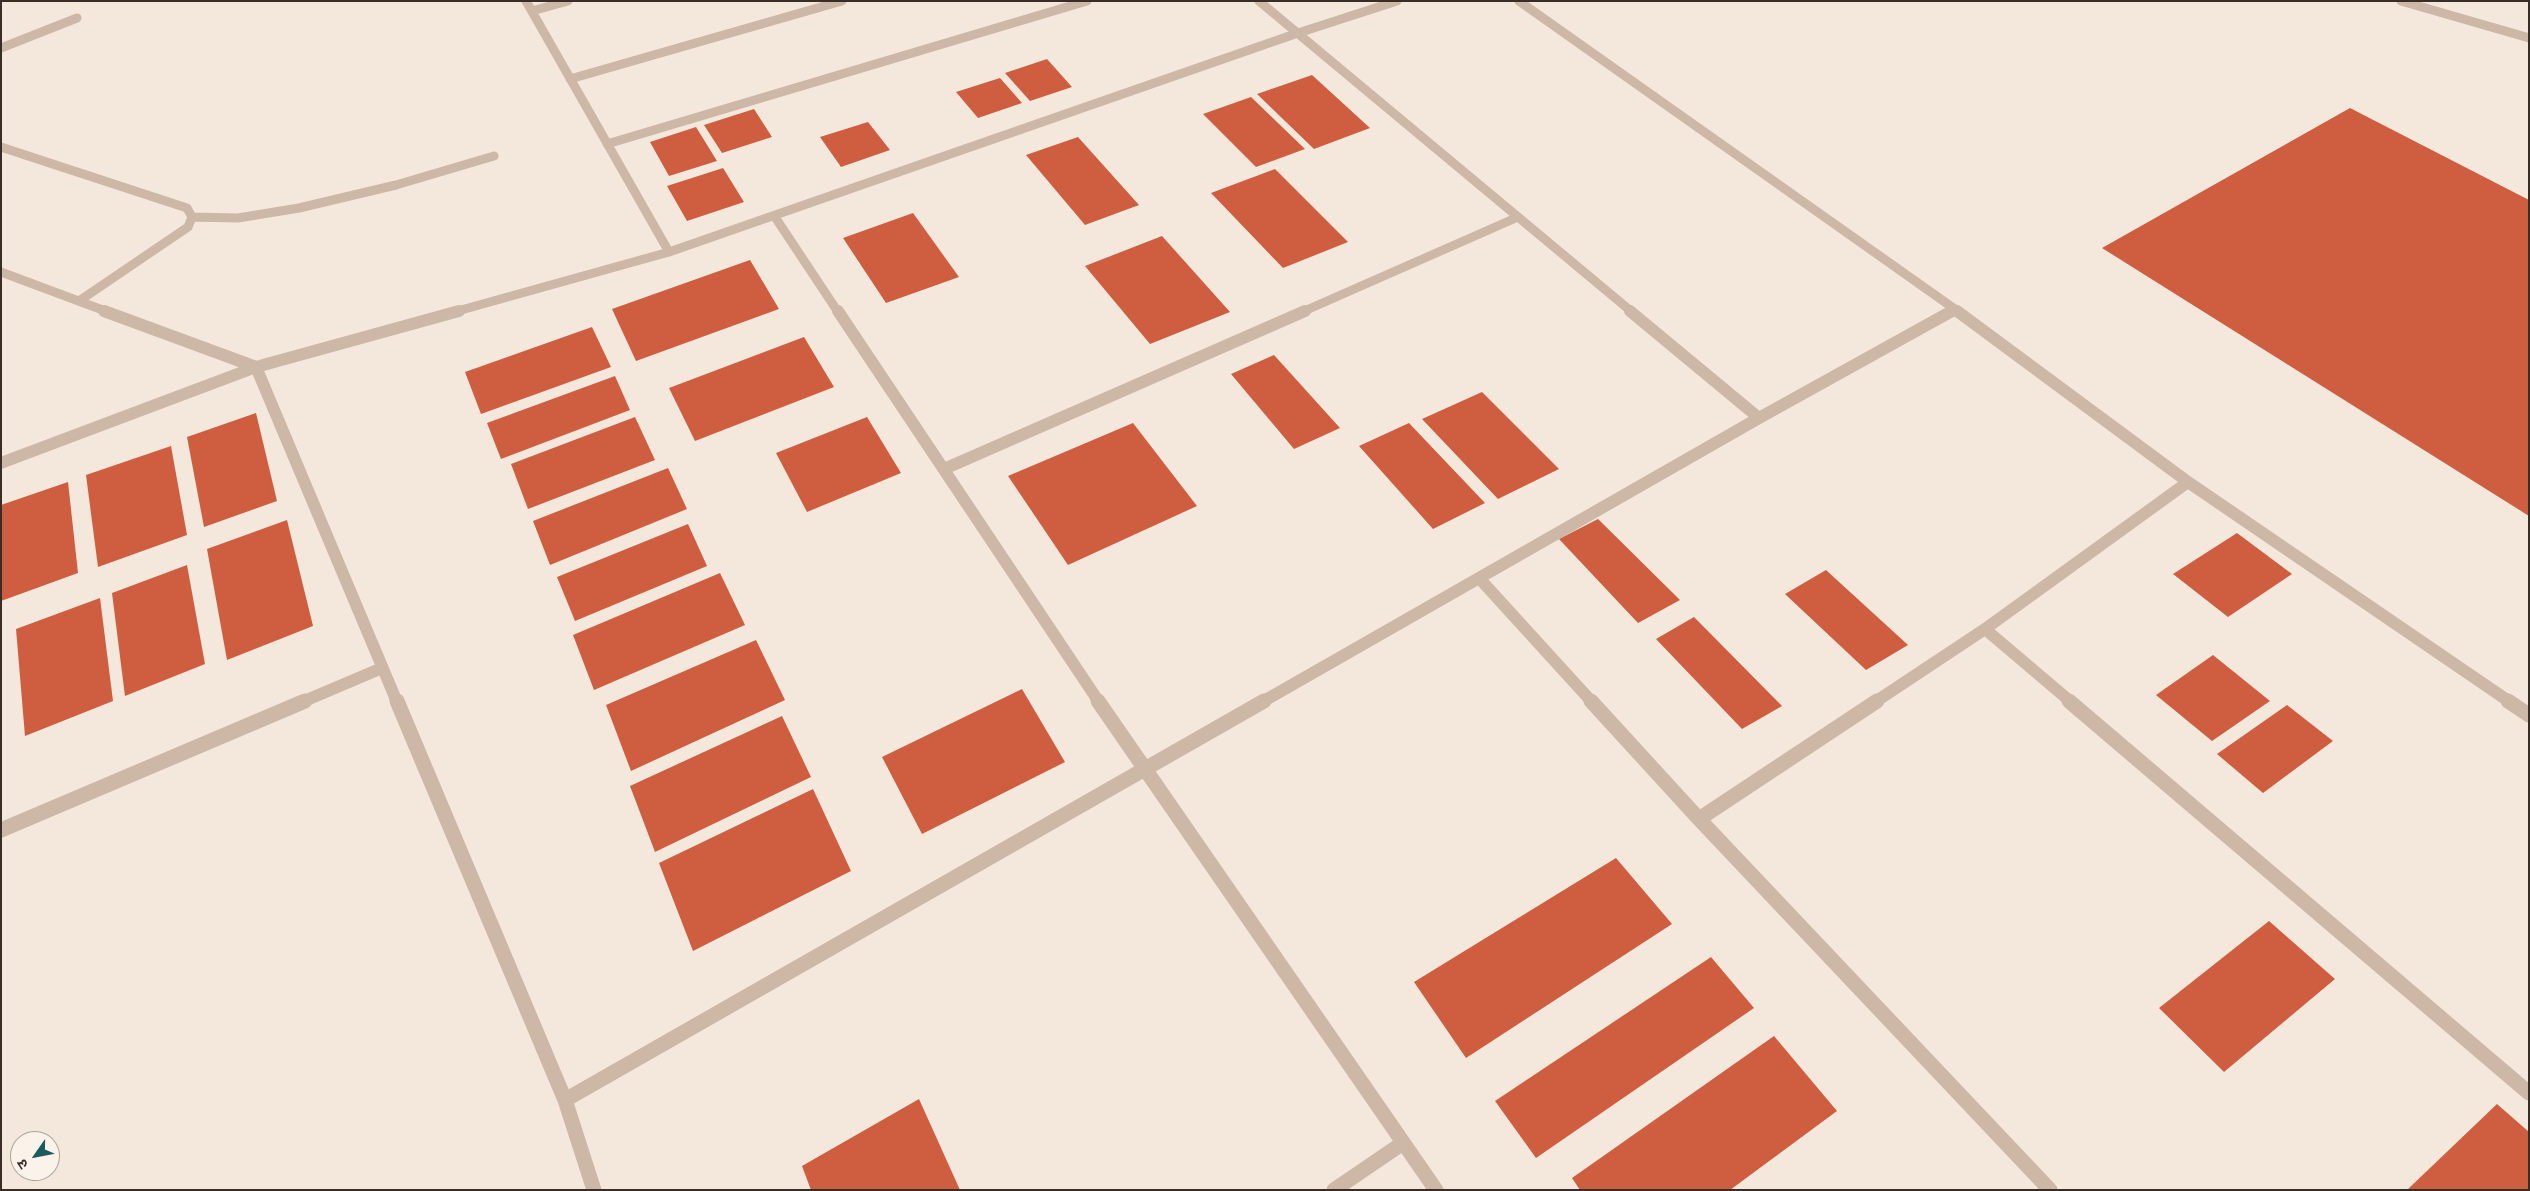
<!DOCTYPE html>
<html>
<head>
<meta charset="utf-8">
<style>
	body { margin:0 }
	#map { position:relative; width:2530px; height:1191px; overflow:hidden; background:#f4e8dc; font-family:"Alegreya Sans","Noto Sans Devanagari",sans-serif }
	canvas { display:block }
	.frame { position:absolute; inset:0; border:2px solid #392d28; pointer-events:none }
	.north { position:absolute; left:10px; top:1131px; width:50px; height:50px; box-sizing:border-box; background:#fbf2e9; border:1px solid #ada39c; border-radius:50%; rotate:237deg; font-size:14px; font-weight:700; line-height:20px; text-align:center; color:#392d28 }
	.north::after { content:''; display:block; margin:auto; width:18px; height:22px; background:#1a5c5e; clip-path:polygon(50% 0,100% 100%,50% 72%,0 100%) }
</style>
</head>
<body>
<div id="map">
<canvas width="2530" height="1191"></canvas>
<div class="frame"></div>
<div class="north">उ</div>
</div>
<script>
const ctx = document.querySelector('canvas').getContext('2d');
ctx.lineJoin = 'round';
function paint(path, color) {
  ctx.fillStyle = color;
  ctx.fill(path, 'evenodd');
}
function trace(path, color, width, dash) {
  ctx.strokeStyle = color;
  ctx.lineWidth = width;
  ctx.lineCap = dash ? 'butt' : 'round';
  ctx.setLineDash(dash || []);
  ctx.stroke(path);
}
paint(new Path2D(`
	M 1047,59 L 1072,87 L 1030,101 L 1005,73 Z
	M 1312,75 L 1370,128 L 1314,149 L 1257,94 Z
	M 1000,78 L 1022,103 L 978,118 L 956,92 Z
	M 1251,97 L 1305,149 L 1256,167 L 1203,114 Z
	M 2350,108 L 2529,200 L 2529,516 L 2102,248 Z
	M 754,109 L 772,137 L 722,153 L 704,125 Z
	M 868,122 L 890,150 L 841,167 L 820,137 Z
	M 696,127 L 717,161 L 669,176 L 650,142 Z
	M 1078,137 L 1139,205 L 1085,225 L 1026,155 Z
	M 723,168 L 744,202 L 687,221 L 667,186 Z
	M 1275,169 L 1348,242 L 1283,268 L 1211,193 Z
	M 913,213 L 959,277 L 886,303 L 843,238 Z
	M 1162,236 L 1230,312 L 1150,344 L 1085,266 Z
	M 750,260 L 779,309 L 636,361 L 612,309 Z
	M 592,327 L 611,367 L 481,414 L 465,372 Z
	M 804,337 L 834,387 L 695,441 L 669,388 Z
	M 1274,355 L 1340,428 L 1294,449 L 1231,374 Z
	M 615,376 L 630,410 L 501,459 L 487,423 Z
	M 1482,392 L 1559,469 L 1498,499 L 1422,419 Z
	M 256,413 L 277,501 L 204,527 L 187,437 Z
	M 635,417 L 655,460 L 528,509 L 511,464 Z
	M 867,417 L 901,473 L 807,512 L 776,453 Z
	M 1133,423 L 1197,506 L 1068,565 L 1008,476 Z
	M 1409,423 L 1485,503 L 1433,529 L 1359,446 Z
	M 171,446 L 187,535 L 98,567 L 86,475 Z
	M 668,468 L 687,509 L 550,565 L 533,521 Z
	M 68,482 L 78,573 L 1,601 L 1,505 Z
	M 1598,519 L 1680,600 L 1638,623 L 1559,539 Z
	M 287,520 L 313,626 L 227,660 L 207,549 Z
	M 688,524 L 707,566 L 575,621 L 557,577 Z
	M 2237,533 L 2292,574 L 2228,617 L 2173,574 Z
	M 187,565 L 205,664 L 125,696 L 112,593 Z
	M 1826,570 L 1908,645 L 1866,670 L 1785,594 Z
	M 720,573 L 745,625 L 594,690 L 573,635 Z
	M 100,598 L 113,701 L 25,736 L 16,629 Z
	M 1694,617 L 1782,706 L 1742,729 L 1656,639 Z
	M 756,640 L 785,700 L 631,771 L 606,705 Z
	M 2213,655 L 2270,701 L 2212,741 L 2156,695 Z
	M 1022,689 L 1065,762 L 922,834 L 882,757 Z
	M 2287,705 L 2333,741 L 2263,793 L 2217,754 Z
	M 782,716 L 811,777 L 655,852 L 630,786 Z
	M 813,789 L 851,871 L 693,951 L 659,863 Z
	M 1616,858 L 1672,924 L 1466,1058 L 1414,982 Z
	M 2269,921 L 2335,979 L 2224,1072 L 2159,1008 Z
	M 1711,957 L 1754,1008 L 1536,1158 L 1495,1101 Z
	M 1774,1036 L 1837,1111 L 1730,1190 L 1580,1190 L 1572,1178 Z
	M 919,1099 L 960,1190 L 811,1190 L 802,1166 Z
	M 2497,1104 L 2529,1132 L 2529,1190 L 2407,1190 Z`), '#cf5d3f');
trace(new Path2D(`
	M 1,48 L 77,18
	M 1,147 L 187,208 L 192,217 L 188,227 L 79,301
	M 192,217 L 238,218 L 299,208 L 396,185 L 494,156`), '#cdb7a7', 9);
trace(new Path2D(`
	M 526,1 L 669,252
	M 1259,1 L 1632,312
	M 1519,1 L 1959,312
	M 2401,1 L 2529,38
	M 532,11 L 568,1
	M 570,79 L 842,1
	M 607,144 L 1087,1
	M 775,217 L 838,312
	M 1,272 L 108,312
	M 454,312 L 669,252 L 1295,34 L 1397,1
	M 1302,312 L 1518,217
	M 1950,312 L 1955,309`), '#cdb7a7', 9);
trace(new Path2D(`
	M 104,311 L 256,367 L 397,702
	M 838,311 L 1099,702
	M 1630,311 L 1759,418
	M 1957,311 L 2188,482 L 2510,702
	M 1,463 L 256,367 L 459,311
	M 944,469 L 1305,311
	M 1479,578 L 1592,702
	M 1985,629 L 2071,702
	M 302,702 L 382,668
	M 1262,702 L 1759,418 L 1952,311
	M 1875,702 L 1985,629 L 2188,482`), '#cdb7a7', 12);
trace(new Path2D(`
	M 397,701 L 565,1100 L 594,1190
	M 1098,701 L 1436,1190
	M 1591,701 L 1699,819 L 2050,1190
	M 2069,701 L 2529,1093
	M 2508,701 L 2529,715
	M 1699,819 L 1877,701
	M 1,830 L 305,701
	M 565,1100 L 1264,701
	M 1334,1190 L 1403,1143`), '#cdb7a7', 15);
</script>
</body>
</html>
